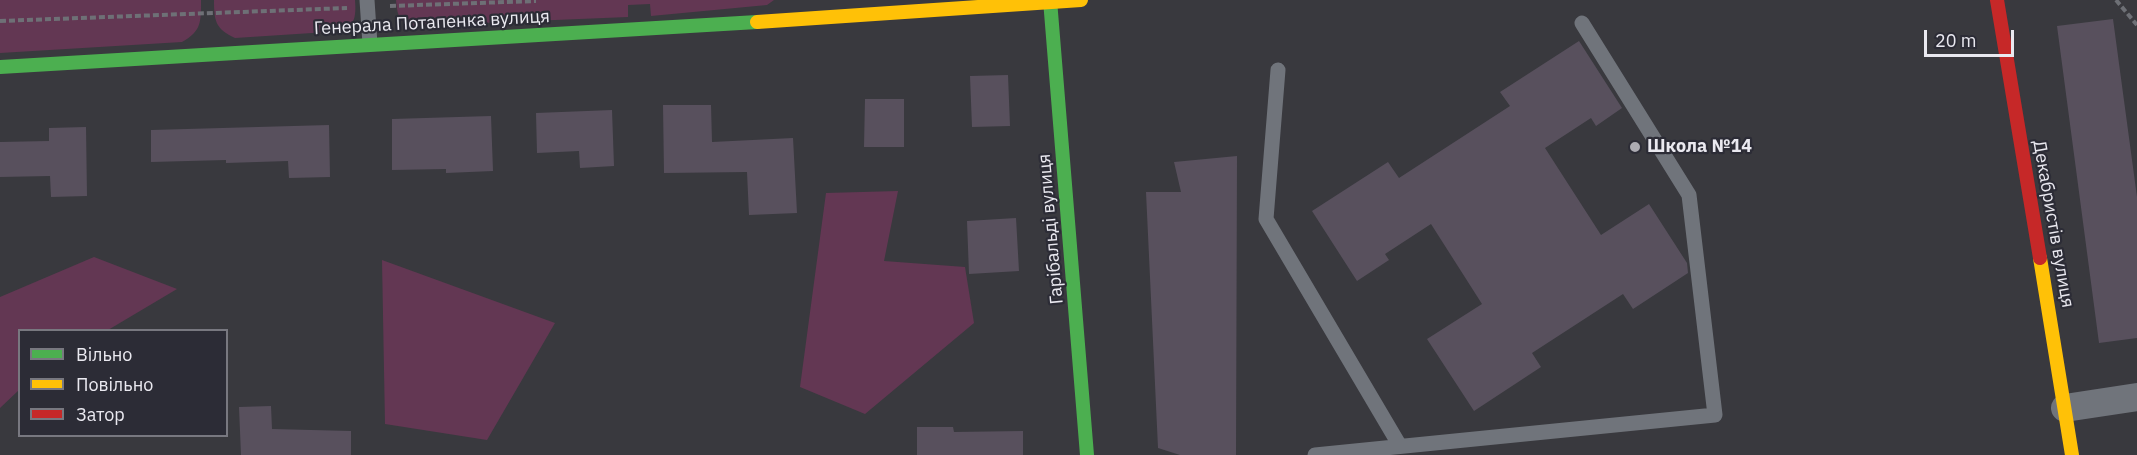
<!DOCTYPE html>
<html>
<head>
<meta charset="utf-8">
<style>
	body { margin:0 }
	#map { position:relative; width:2137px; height:455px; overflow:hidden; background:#39393e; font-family:"IBM Plex Sans",sans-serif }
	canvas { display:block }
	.legend { position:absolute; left:18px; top:329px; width:210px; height:108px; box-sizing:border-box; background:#2c2c36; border:2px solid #787880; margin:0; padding:8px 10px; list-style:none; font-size:18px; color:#eae9f0 }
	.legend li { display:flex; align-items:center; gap:12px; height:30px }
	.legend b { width:30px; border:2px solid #787880 }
	.scale { position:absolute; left:1924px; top:30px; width:90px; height:27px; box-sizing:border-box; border:3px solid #eae9f0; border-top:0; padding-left:8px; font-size:18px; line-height:21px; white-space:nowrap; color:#eae9f0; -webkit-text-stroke:4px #2c2c36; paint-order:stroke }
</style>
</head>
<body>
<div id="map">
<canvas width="2137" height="455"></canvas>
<ul class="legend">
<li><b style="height:8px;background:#4caf50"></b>Вільно</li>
<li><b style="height:8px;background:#ffc107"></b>Повільно</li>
<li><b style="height:8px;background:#c62828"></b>Затор</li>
</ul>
<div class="scale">20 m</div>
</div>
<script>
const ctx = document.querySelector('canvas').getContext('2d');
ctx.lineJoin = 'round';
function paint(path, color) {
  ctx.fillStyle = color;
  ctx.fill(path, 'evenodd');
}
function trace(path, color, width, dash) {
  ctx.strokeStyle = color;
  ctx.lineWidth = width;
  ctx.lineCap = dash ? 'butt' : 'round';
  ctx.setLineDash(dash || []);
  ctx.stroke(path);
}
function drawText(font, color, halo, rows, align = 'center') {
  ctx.font = font + ' "IBM Plex Sans",sans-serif';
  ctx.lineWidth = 4.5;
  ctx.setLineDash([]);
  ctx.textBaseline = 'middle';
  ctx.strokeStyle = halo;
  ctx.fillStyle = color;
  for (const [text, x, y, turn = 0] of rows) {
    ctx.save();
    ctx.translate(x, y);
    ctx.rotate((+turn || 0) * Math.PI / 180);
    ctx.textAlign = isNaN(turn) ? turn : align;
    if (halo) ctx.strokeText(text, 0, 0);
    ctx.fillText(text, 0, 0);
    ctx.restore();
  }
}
paint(new Path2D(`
	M 0,0 L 201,0 C 201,21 202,31 182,42 L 0,53 Z
	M 214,0 L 355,0 C 356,14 356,24 343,31 L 235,38 C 215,29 214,20 214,0 Z
	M 396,0 L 774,0 L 767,5 L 651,16 L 650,4 L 628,5 L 628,17 L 409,26 C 398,20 397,12 396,0 Z
	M 898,191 L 884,261 L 965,267 L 974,323 L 865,414 L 800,387 L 826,193 Z
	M 94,257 L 177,289 L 108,330 L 20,330 L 19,390 L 0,408 L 0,297 Z
	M 382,260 L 555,323 L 487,440 L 385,424 Z`), '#633753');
paint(new Path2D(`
	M 2113,19 L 2137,197 L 2137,338 L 2099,343 L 2057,26 Z
	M 1579,41 L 1622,108 L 1596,126 L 1591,118 L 1545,148 L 1601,235 L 1649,204 L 1687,263 L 1688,273 L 1633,309 L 1623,294 L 1532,353 L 1541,367 L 1474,411 L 1427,339 L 1482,304 L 1431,224 L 1385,254 L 1389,260 L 1357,281 L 1312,211 L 1388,162 L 1399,178 L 1510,106 L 1500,92 Z
	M 1008,75 L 1010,126 L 972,127 L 970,76 Z
	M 865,99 L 904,99 L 904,147 L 864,147 Z
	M 663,105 L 711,105 L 712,142 L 793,138 L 797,213 L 749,215 L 747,172 L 664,173 Z
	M 612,110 L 614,166 L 580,168 L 579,151 L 537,153 L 536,113 Z
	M 491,116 L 493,171 L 446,173 L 446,169 L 392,170 L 392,119 Z
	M 329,125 L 330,177 L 289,178 L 288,161 L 226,163 L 226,160 L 151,162 L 151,130 Z
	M 86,127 L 87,196 L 51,197 L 50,176 L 0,177 L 0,142 L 49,141 L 49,128 Z
	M 1237,156 L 1236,455 L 1180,455 L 1158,448 L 1146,192 L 1181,192 L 1174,162 Z
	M 1016,218 L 1019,271 L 969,274 L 967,221 Z
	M 271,406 L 272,429 L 351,431 L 351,455 L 241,455 L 239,407 Z
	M 917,427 L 953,427 L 954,432 L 1023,431 L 1023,455 L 917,455 Z`), '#58505d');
trace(new Path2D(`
	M 2116,0 L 2137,25
	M 390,6 L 536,1
	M 0,21 L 347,8`), '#6e7076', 4, [6, 3]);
trace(new Path2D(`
	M 367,0 L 370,44
	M 1278,70 L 1266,219 L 1400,446
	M 1315,455 L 1715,415 L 1689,195 L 1582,23`), '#70747b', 15);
trace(new Path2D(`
	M 2065,408 L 2137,397`), '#70747b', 28);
trace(new Path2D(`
	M 1050,0 L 1087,455
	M 0,67 L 757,22`), '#4caf50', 14);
trace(new Path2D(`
	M 757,22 L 1081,0
	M 2040,258 L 2072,455`), '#ffc107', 14);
trace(new Path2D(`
	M 1997,0 L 2040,258`), '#c62828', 14);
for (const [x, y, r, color] of [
	[1635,147,6,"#acabb2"]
]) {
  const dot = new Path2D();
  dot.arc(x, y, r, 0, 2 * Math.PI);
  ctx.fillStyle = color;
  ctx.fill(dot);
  trace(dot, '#2c2c36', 2);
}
drawText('18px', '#eae9f0', '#2c2c36', [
	["Генерала Потапенка вулиця",432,23,-3],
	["Декабристів вулиця",2053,224,80],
	["Гарібальді вулиця",1051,229,-95]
]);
drawText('bold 18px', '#eae9f0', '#2c2c36', [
	["Школа №14",1647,147]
], 'left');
</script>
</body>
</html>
